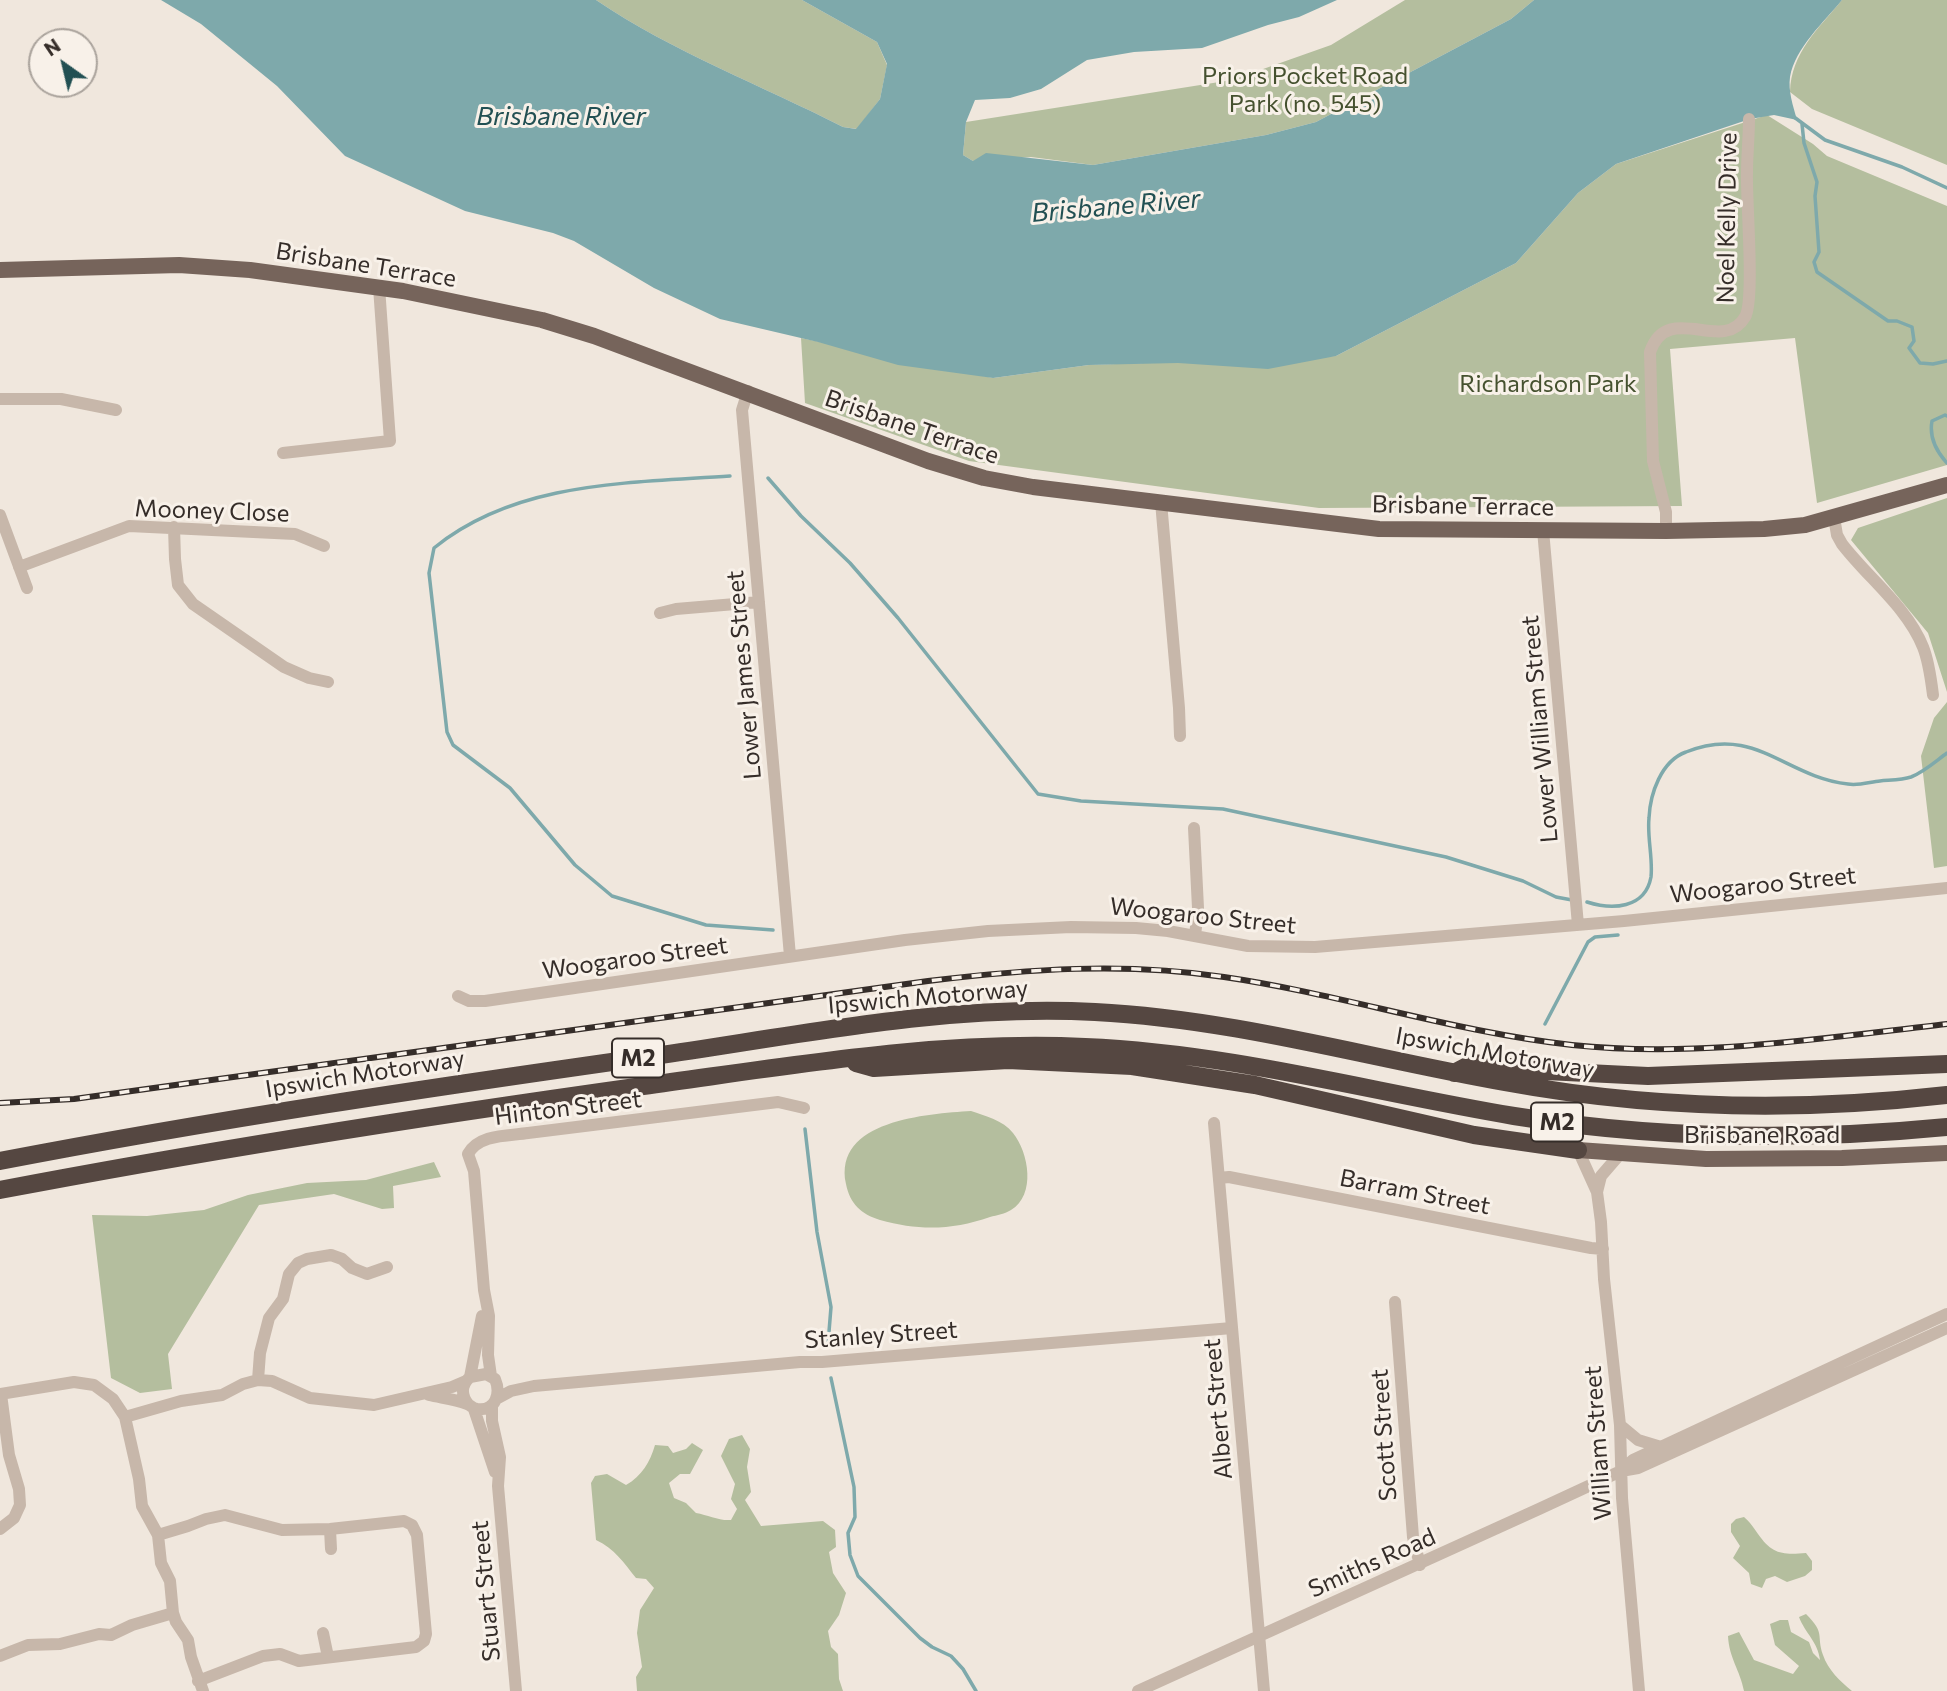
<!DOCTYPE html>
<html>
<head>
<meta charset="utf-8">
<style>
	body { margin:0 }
	#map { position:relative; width:1947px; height:1691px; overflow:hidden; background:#f0e7dd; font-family:Commissioner,sans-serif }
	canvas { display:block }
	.north { position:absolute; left:28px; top:28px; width:70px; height:70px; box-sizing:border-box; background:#f8f1e9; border:2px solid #aaa39c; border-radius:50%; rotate:326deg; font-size:19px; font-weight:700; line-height:28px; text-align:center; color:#352d29 }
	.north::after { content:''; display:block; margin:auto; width:24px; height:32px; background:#225053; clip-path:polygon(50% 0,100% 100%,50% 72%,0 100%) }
</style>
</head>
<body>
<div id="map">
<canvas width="1947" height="1691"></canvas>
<div class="north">N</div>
</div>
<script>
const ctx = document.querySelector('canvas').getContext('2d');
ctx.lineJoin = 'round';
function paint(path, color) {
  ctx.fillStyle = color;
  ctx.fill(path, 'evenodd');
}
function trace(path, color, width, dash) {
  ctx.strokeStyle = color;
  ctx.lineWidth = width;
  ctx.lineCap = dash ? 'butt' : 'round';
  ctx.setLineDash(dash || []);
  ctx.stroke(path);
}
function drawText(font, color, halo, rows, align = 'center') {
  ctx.font = font + ' Commissioner,sans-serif';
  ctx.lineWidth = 6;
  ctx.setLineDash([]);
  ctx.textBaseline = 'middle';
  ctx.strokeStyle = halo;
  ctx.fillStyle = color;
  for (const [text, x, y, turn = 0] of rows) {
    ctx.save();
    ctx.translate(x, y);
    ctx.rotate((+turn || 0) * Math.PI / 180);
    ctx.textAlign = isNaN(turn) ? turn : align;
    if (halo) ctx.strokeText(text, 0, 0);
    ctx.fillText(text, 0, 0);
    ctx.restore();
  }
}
paint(new Path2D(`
	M 596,0 L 802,0 L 877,42 L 887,65 L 880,99 L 857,129 L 843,127 C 761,85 673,52 596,0 Z
	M 1405,0 L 1534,0 L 1511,19 L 1316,122 L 1266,135 L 1093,165 L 1031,157 L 973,161 L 963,155 L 966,122 L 1232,80 L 1331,45 Z
	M 1842,0 L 1947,0 L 1947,165 L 1812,109 L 1790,92 C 1791,53 1818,29 1842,0 Z
	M 1767,115 L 1813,144 L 1827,156 L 1947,206 L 1947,465 L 1817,503 L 1795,338 L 1670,349 L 1682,506 L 1319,508 L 969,461 L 805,403 L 801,338 L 993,378 L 1089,365 L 1336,356 L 1516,263 L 1578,193 L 1616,164 Z
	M 1947,498 L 1947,692 L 1928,633 L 1851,540 L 1858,528 Z
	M 1947,702 L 1947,866 L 1934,868 L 1921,756 L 1934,718 Z
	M 971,1111 C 985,1116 1003,1120 1013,1133 C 1029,1153 1036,1195 1011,1210 C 1005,1214 997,1215 990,1217 C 953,1230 919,1231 880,1220 C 861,1214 850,1204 846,1184 C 833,1120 927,1114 971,1111 Z
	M 434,1162 L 441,1177 L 393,1186 L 394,1208 L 382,1209 L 334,1194 L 259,1205 L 168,1354 L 172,1389 L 140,1393 L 111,1378 L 92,1215 L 147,1216 L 204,1210 L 248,1195 L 307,1183 L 366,1180 Z
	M 742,1435 L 750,1449 L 747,1467 L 751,1492 L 745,1500 L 761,1526 L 823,1521 L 835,1530 L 836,1547 L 829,1552 L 833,1573 L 846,1593 L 839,1615 L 828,1631 L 831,1647 L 838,1654 L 839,1679 L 843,1691 L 637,1691 L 636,1677 L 642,1667 L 637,1633 L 640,1610 L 654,1588 L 646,1579 L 636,1578 C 623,1562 615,1549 596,1540 L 591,1483 L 595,1476 L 607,1474 L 626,1485 C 642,1476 650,1462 655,1445 L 668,1446 L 673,1453 L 686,1449 L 692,1443 L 703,1450 L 690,1474 L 680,1474 L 669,1483 L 674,1498 L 686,1503 L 696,1513 C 708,1515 719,1521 731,1520 L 737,1509 L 731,1499 L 735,1484 L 721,1456 L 729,1439 Z
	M 1744,1517 C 1751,1523 1753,1527 1758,1534 C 1772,1554 1782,1555 1806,1553 L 1812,1561 L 1812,1570 L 1805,1576 L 1787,1582 L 1775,1576 L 1766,1579 L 1762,1588 L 1751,1584 L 1749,1573 L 1733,1558 L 1740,1546 L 1731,1532 L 1731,1524 L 1736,1519 Z
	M 1806,1614 C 1826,1634 1816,1635 1823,1655 C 1828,1670 1840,1681 1852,1691 L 1744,1691 C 1740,1670 1729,1658 1728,1636 L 1739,1632 L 1754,1660 L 1793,1674 L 1799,1666 L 1775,1645 L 1770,1624 L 1780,1620 L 1788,1620 L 1791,1632 L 1809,1642 L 1813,1653 L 1820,1660 C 1818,1642 1805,1633 1799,1617 Z`), '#b4be9e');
paint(new Path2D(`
	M 161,0 L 596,0 C 673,52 761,85 843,127 L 856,129 L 880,99 L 887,64 L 877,42 L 802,0 L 1337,0 L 1299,17 L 1268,25 L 1202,48 L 1134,52 L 1087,60 L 1041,89 L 1010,98 L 975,100 L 966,122 L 963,155 L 973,161 L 986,153 L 1093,165 L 1266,135 L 1316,122 L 1511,19 L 1534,0 L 1842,0 C 1824,22 1795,48 1790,77 C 1788,91 1793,106 1797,120 L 1774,115 L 1750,119 L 1616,164 L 1578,193 L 1516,263 L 1336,356 L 1268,369 L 1178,363 L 1089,365 L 993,378 L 898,365 L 818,342 L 720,319 L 654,288 L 574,241 L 553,233 L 465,211 L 345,156 L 277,86 L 201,24 Z`), '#7ea9ab');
trace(new Path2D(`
	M 1794,117 L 1825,140 L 1902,167 L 1947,188
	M 1802,124 L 1804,143 L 1817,182 L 1815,196 L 1819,252 L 1814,262 L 1817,272 L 1888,321 L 1897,321 L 1912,327 L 1914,341 L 1909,348 L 1920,363 L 1933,364 L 1947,361
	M 1947,416 L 1945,415 L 1932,421 C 1929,437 1936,451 1947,463
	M 730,476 C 630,483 516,481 434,548 L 429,573 L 447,732 L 453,745 L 510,788 L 575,865 L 612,896 L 706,925 L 773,930
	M 768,478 L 801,516 L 850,563 L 898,618 L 1038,794 L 1081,801 L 1223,809 L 1446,857 L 1523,881 L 1556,897 L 1572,900
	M 1587,902 C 1612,910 1645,909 1651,877 C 1653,858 1647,837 1649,818 C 1650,794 1661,761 1686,752 C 1755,724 1785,777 1848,784 C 1858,786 1870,782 1880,781 C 1890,780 1902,780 1911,777 C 1924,772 1936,761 1947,753
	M 1545,1024 L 1588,942 L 1595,937 L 1618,935
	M 805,1129 L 817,1232 L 831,1307 L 828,1344
	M 831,1378 L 854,1487 L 855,1517 L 848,1533 L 850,1555 L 858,1576 L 920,1638 L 932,1647 L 951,1656 L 963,1669 L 976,1691`), '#7ea9ab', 3.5);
trace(new Path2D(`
	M 748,391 L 742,410 L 790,956
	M 0,399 L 61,399 L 116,410
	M 283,453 L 390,441 L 379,287
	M 1161,502 L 1179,708 L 1180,736
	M 0,515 L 27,588
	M 1834,517 L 1837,535 L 1842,544 C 1868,578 1907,607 1923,647 C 1929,662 1931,679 1933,695
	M 174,527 L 175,559 L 178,585 L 193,604 L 284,667 L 309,678 L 328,682
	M 1543,530 L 1578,925
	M 1666,531 L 1666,512 L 1653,461 L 1650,352 C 1668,300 1723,355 1745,317 C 1755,301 1746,199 1747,173 C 1747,155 1749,137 1749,119
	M 19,567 L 129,526 L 295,534 L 324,546
	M 660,613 L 676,609 L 759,602
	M 1194,828 L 1198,908 L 1195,936
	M 458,996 L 469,1001 L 485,1001 L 905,940 L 988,931 L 1071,927 L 1136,928 L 1168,931 L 1248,946 L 1315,947 L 1624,921 L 1947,888
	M 1214,1123 L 1264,1691
	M 1578,1150 L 1597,1192 L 1601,1222 L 1604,1279 L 1620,1425 L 1622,1498 L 1639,1691
	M 1219,1178 L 1229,1177 L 1591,1248 L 1603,1249
	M 1597,1192 L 1601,1176 L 1620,1154
	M 1395,1302 L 1413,1537 L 1420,1565
	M 491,1376 L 488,1355 L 489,1316 L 484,1290 L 474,1171 L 468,1154 C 479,1134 508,1136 528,1133 L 778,1102 L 804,1108
	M 470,1377 L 482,1316
	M 258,1380 L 260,1353 L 269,1318 L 283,1299 L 289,1274 L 298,1263 L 307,1259 L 331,1255 L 342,1259 L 352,1268 L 367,1274 L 387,1267
	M 0,1394 L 74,1382 L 94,1385 L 113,1399 L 125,1417 L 139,1479 L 142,1506 L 158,1535 L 161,1563 L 170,1581 L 173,1613 L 176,1622 L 188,1640 L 191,1657 L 203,1691
	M 429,1395 C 442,1398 455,1399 467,1404 C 472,1406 472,1408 477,1409 C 496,1412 501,1393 495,1379 L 486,1374 L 470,1377 C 461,1385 461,1395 468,1404
	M 498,1398 L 511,1391 L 534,1386 L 800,1362 L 822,1362 L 1232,1328
	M 492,1406 L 492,1421 L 500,1457 L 498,1486 L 516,1691
	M 474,1409 L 495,1472
	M 125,1417 L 181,1401 L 222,1395 L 243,1384 L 258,1380 L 272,1381 L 310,1398 L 374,1405 L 452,1387 L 466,1381
	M 1620,1425 L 1638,1440 L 1661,1447
	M 1621,1471 L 1638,1468 L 1947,1328
	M 0,1529 L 14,1518 L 20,1505 L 19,1489 L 9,1455 L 1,1394
	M 330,1529 L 331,1549
	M 158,1535 L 188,1526 L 206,1519 L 225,1515 L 282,1530 L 330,1529 L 404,1521 L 412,1525 L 417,1535 L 426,1634 L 424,1641 L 416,1647 L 299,1661 L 280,1654 L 263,1656 L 198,1681
	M 323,1633 L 328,1657
	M 0,1656 L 28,1645 L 60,1644 L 99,1634 L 111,1635 L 132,1625 L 173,1613
	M 1138,1691 L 1539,1509 L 1621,1471 L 1633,1460 C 1737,1411 1842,1362 1947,1314`), '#c7b7aa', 12);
trace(new Path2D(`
	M 0,270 L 179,265 L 250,270 L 403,291 L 542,320 L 594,336 L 928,461 L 984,478 L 1033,487 L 1379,529 L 1666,531 L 1764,529 L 1805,525 L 1947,485
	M 1578,1150 L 1706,1159 L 1842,1158 L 1947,1153`), '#76645b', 16);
trace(new Path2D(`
	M 856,1063 L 874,1068 L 1008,1060 L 1132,1066 L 1255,1085 L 1474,1135 L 1578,1150
	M 1454,1073 L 1473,1063 L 1546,1071 L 1648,1076 L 1947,1064
	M 0,1161 C 217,1119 435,1087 654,1056 C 800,1035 947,1004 1095,1012 C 1234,1019 1368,1058 1504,1082 C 1650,1109 1800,1112 1947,1095
	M 0,1190 C 214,1149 428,1116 643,1086 C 790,1066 937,1040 1085,1047 C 1231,1053 1371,1092 1514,1116 C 1657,1139 1803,1141 1947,1127`), '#554741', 18);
const rail = new Path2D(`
	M 0,1103 L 74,1099 L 928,981 C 1027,969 1125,962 1224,977 C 1341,994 1454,1032 1572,1045 C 1697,1058 1823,1038 1947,1024`);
trace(rail, '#352d29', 6);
trace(rail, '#f8f1e9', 3.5, [10]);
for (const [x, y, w] of [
	[638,1058,52],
	[1557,1122,52]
]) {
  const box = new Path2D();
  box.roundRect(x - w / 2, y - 19.5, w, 39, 5);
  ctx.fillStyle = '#f8f1e9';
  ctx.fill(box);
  trace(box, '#352d29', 2);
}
drawText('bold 23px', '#352d29', null, [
	["M2",638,1058],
	["M2",1557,1122]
]);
drawText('24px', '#45512f', '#f8f1e9', [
	["Priors Pocket Road",1305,76],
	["Park (no. 545)",1305,104],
	["Richardson Park",1548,384]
]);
drawText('24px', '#352d29', '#f8f1e9', [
	["Noel Kelly Drive",1727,218,-89],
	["Brisbane Terrace",366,265,9],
	["Brisbane Terrace",912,427,19],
	["Brisbane Terrace",1463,506,1],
	["Mooney Close",212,511,2],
	["Lower James Street",744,675,-95],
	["Lower William Street",1540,729,-95],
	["Woogaroo Street",1763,885,-6],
	["Woogaroo Street",1203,916,6],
	["Woogaroo Street",635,958,-8],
	["Ipswich Motorway",928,997,-5],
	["Ipswich Motorway",1495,1053,10],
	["Ipswich Motorway",365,1074,-9],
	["Hinton Street",568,1108,-7],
	["Brisbane Road",1762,1135],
	["Barram Street",1415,1192,11],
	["Stanley Street",881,1335,-4],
	["Albert Street",1218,1409,-95],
	["Scott Street",1384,1435,-94],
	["William Street",1598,1443,-94],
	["Smiths Road",1372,1563,-24],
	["Stuart Street",486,1591,-95]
]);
drawText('italic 26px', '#225053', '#f8f1e9', [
	["Brisbane River",561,116],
	["Brisbane River",1116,206,-5]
]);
</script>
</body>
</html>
